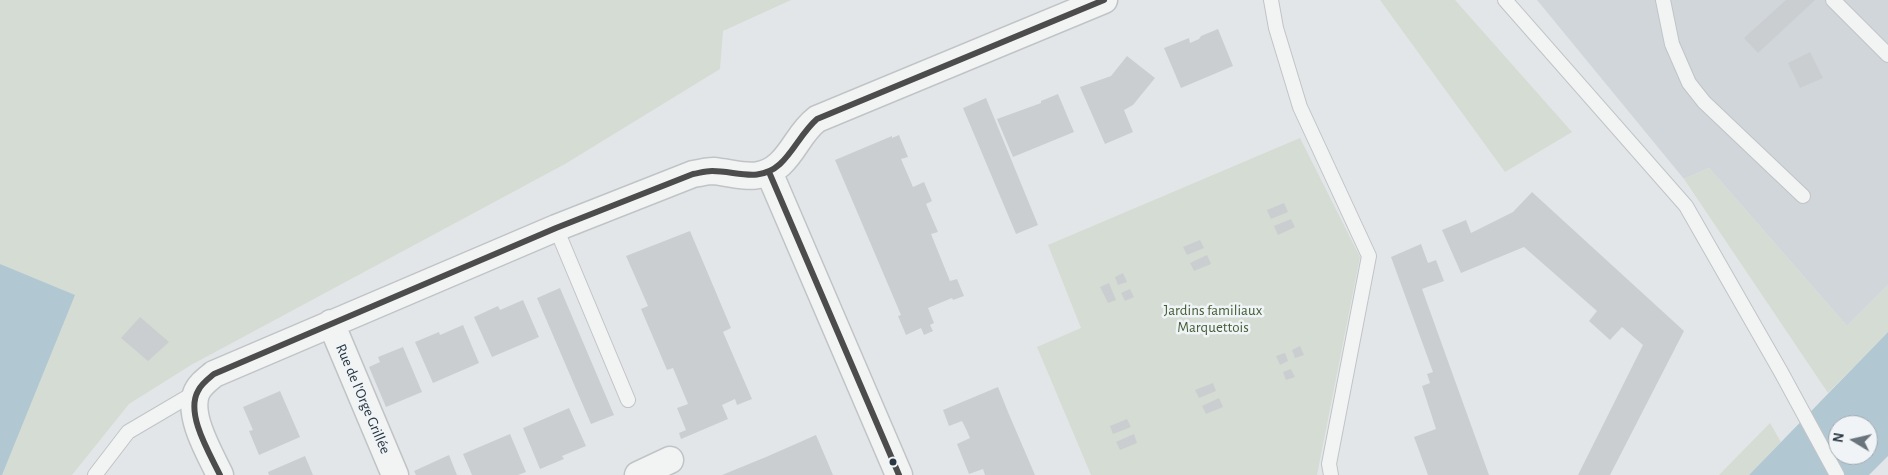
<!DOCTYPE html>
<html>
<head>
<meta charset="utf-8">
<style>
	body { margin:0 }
	#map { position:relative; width:1888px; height:475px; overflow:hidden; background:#e3e6e8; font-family:"Alegreya Sans",sans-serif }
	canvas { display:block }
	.north { position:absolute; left:1828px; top:415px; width:50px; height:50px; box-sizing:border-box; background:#f0f4f7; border:1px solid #a0a8af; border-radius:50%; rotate:279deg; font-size:14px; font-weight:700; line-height:20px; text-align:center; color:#293742 }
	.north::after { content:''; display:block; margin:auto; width:18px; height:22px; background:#6a747c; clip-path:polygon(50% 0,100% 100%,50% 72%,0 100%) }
</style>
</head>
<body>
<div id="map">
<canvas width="1888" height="475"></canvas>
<div class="north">N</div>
</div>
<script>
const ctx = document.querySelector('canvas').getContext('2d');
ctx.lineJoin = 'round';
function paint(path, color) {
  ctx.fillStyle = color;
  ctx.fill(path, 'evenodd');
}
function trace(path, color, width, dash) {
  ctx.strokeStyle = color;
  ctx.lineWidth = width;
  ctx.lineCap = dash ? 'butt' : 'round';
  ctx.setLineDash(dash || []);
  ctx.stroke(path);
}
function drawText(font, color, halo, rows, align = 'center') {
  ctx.font = font + ' "Alegreya Sans",sans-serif';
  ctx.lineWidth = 5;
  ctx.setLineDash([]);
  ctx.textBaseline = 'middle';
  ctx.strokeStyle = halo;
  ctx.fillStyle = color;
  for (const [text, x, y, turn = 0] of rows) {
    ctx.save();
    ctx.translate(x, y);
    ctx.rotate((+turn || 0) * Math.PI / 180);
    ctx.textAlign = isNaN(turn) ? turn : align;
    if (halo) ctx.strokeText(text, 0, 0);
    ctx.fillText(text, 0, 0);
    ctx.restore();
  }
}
paint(new Path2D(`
	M 1537,0 L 1888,0 L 1888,285 L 1847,326 L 1709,168 L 1684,179 Z`), '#d1d6db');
paint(new Path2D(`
	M 0,0 L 791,0 L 723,31 L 720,69 L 565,164 L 191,365 L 129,404 L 72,475 L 0,475 Z
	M 1380,0 L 1455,0 L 1572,132 L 1505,172 Z
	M 1300,138 L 1360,257 L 1317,475 L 1091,475 L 1037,347 L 1081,328 L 1048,245 Z
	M 1709,168 L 1847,326 L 1888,285 L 1888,332 L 1828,393 L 1684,179 Z
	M 1770,423 L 1781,442 L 1749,475 L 1719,475 Z`), '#d5dcd3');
paint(new Path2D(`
	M 0,264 L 75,295 L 2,475 L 0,475 Z
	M 1888,332 L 1888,456 L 1869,475 L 1749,475 ZM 1838,425 L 1868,425 L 1868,455 L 1838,455 Z`), '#b1c8d3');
paint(new Path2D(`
	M 1786,0 L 1815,0 L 1758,53 L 1744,38 Z
	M 1218,29 L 1233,66 L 1181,88 L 1164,48 L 1189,38 L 1190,43 L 1199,39 L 1201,36 Z
	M 1810,52 L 1823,78 L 1800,88 L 1788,63 Z
	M 1127,56 L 1155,78 L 1133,105 L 1124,110 L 1133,132 L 1105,144 L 1080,87 L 1111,76 Z
	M 1058,94 L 1074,132 L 1013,157 L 997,119 L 1041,103 L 1041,101 Z
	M 986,98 L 1038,225 L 1016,234 L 963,108 Z
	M 899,135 L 908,157 L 901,159 L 913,187 L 924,182 L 932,201 L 926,204 L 938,232 L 931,234 L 950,281 L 957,279 L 964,296 L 953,300 L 952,298 L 928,308 L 934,323 L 930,325 L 933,331 L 924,335 L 921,328 L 906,335 L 898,316 L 901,315 L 835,160 L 892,136 L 892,138 Z
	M 1532,192 L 1684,331 L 1610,475 L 1578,475 L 1643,345 L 1622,327 L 1610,340 L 1589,321 L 1597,311 L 1524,247 L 1461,273 L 1442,230 L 1466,220 L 1471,233 L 1513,212 Z
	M 1284,203 L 1288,212 L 1271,219 L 1267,210 Z
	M 1291,219 L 1295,227 L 1278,235 L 1274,226 Z
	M 690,231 L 731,328 L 723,332 L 752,399 L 737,405 L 735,399 L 722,405 L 728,419 L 681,439 L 679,433 L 686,430 L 677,408 L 688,404 L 673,368 L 667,370 L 641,309 L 648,306 L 626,256 Z
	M 1200,240 L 1204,248 L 1187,255 L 1183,247 Z
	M 1421,244 L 1428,263 L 1436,260 L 1444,281 L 1422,289 L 1489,475 L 1428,475 L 1414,437 L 1436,429 L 1422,386 L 1430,383 L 1427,374 L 1433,372 L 1391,257 Z
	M 1207,255 L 1211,264 L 1194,271 L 1190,263 Z
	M 1123,273 L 1127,282 L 1118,285 L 1115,277 Z
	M 1109,283 L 1116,300 L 1108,303 L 1100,287 Z
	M 560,288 L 614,415 L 591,424 L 537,298 Z
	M 1130,289 L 1134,297 L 1125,301 L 1121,293 Z
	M 523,300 L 539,337 L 492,357 L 474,317 L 498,306 L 500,310 Z
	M 140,317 L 169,342 L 148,361 L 121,338 Z
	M 463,325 L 479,363 L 433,383 L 415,342 L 439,332 L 440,335 Z
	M 1300,346 L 1304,355 L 1295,358 L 1292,350 Z
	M 403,347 L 422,392 L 386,407 L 369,367 L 380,362 L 378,357 Z
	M 1285,353 L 1288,361 L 1280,365 L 1276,356 Z
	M 1291,369 L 1295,377 L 1286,380 L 1283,372 Z
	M 1213,383 L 1216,391 L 1199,398 L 1195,390 Z
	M 998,387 L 1008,412 L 1035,475 L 985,475 L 983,469 L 969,474 L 957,444 L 970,438 L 966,429 L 962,421 L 949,426 L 943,410 Z
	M 280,391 L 300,437 L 259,455 L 249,431 L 253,430 L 243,407 Z
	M 1219,398 L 1223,407 L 1206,414 L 1202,406 Z
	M 569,408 L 586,446 L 562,456 L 564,459 L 540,469 L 523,428 Z
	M 1127,419 L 1131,427 L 1113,434 L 1110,426 Z
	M 510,434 L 526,472 L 518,475 L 472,475 L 463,454 Z
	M 1134,434 L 1137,443 L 1120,450 L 1116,442 Z
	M 816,435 L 833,475 L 722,475 L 766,457 Z
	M 449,455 L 457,475 L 416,475 L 414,471 Z
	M 305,456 L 313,475 L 269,475 L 268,472 Z`), '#cbced0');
const lane = new Path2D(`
	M 1271,0 L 1276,28 L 1300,107 L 1369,256 L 1329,464 L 1331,475
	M 1505,0 L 1686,206 L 1781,372 L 1837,475
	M 1663,0 L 1672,44 L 1689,83 L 1704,102 L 1803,196
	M 1833,0 L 1888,55
	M 556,228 L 628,400
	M 95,475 L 128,432 L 196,392`);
const street = new Path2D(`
	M 769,172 L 899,475
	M 331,323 L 395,475
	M 220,475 C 210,454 188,417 196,394 C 199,385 208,379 214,374 L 556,228 L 693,174 C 700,173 707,171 713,171 C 737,173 759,184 780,164 C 795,150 800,132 817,119 L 1104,0
	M 638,475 L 670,460`);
trace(lane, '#c1c4c6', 16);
trace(street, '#c1c4c6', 29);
trace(lane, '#f2f4f4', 14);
trace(street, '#f2f4f4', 26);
trace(new Path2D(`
	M 769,172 L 899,475
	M 220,475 C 210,454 185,414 198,391 C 201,384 208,379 214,374 L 556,228 L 693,174 C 699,173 706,171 712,171 C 737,171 759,183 780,164 C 794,151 802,132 817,119 L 1104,0`), '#4c4c4c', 6);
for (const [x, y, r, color] of [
	[893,462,4.5,"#293742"]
]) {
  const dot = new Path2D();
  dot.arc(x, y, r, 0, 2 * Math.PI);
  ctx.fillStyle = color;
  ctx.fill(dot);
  trace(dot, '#f0f4f7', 2);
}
drawText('15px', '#455e36', '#f0f4f7', [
	["Jardins familiaux",1213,310],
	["Marquettois",1213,327]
]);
drawText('15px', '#293742', '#f0f4f7', [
	["Rue de l'Orge Grillée",363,399,67]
]);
</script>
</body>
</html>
